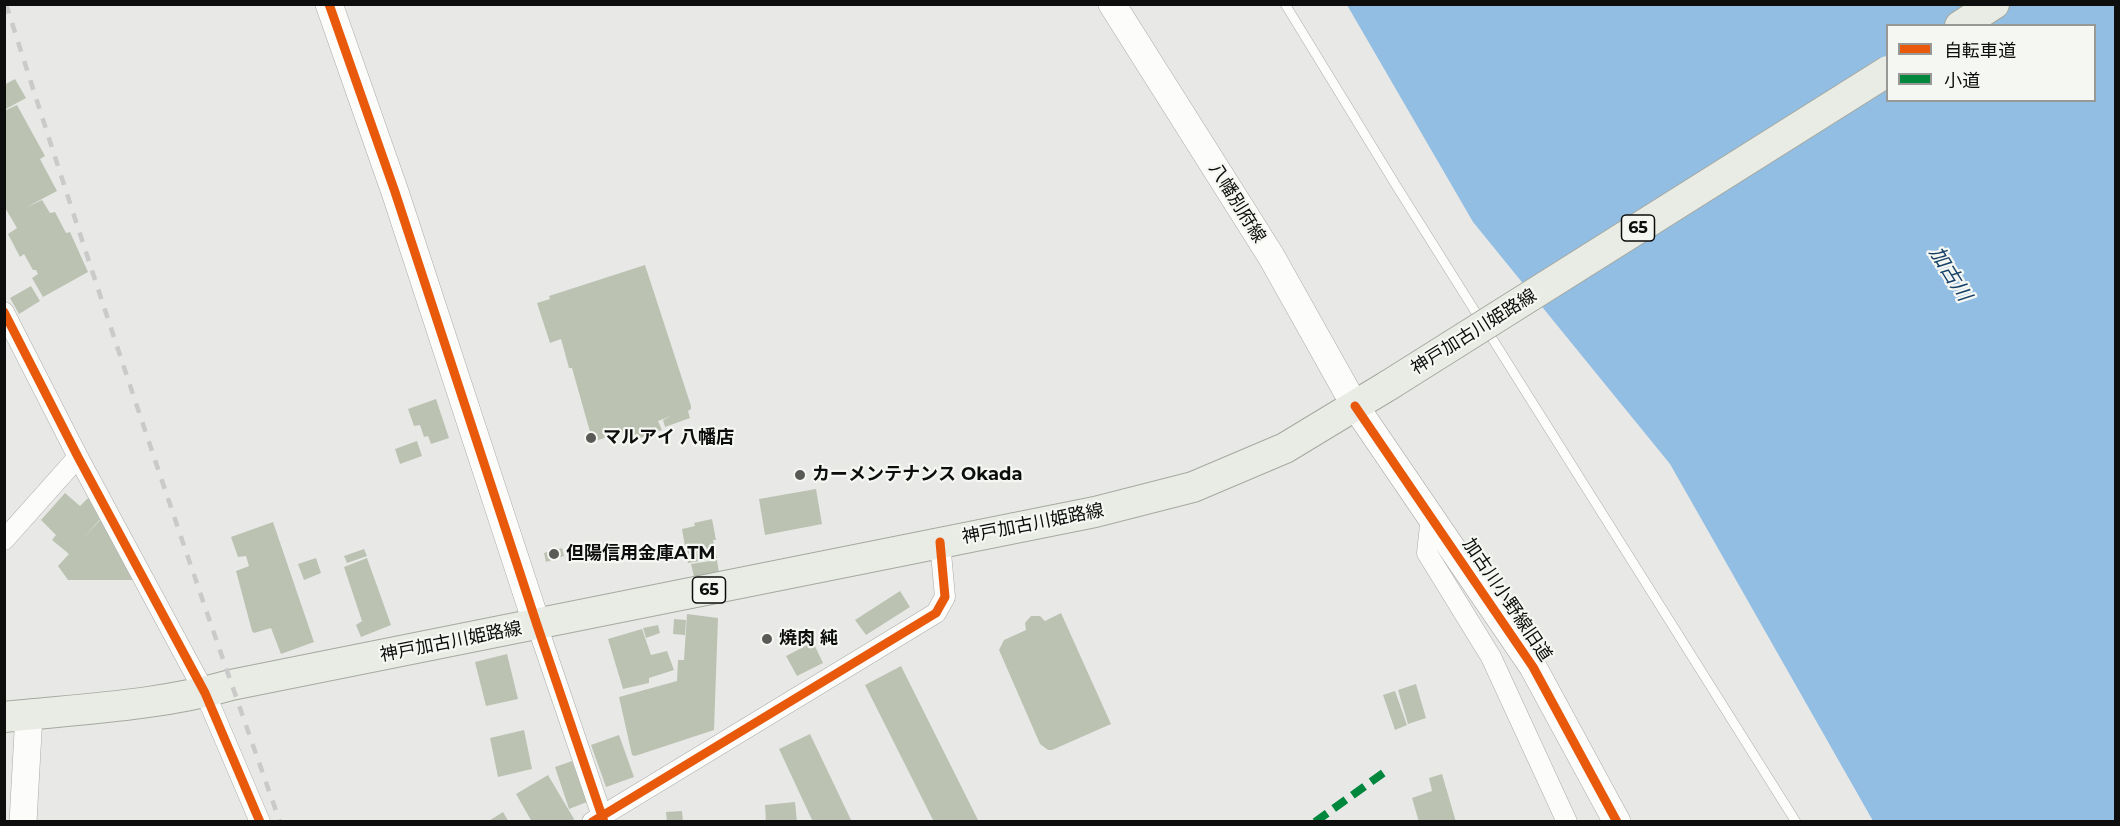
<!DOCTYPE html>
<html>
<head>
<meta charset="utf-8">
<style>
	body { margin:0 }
	#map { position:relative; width:2120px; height:826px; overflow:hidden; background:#e8e9e6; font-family:Montserrat,"Noto Sans JP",sans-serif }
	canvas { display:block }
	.frame { position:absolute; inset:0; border:6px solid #0c0d0c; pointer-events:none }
	.legend { position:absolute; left:1886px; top:24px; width:210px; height:78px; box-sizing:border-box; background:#f5f7f2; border:2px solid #989996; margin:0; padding:8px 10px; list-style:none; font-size:18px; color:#0c0d0c }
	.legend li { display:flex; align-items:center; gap:12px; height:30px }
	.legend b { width:30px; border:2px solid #989996 }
</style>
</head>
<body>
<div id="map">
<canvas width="2120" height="826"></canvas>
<div class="frame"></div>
<ul class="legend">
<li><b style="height:8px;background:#e8590c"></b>自転車道</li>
<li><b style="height:8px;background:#00873e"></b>小道</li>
</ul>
</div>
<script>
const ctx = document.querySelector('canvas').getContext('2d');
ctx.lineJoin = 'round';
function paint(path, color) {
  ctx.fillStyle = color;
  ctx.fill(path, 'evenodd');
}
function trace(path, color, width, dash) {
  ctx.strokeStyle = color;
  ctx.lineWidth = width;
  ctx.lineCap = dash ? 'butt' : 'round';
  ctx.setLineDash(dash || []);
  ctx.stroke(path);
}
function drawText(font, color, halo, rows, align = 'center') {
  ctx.font = font + ' Montserrat,"Noto Sans JP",sans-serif';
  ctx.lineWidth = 4.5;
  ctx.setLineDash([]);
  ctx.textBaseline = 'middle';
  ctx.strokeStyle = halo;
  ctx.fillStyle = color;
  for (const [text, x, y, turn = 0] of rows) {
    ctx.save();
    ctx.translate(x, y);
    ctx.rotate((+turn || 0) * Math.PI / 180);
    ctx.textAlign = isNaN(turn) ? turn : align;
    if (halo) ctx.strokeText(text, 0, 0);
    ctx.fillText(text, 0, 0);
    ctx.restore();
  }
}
paint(new Path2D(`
	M 1347,5 L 2115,5 L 2115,821 L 1873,821 L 1670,464 L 1473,222 ZM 1888,26 L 2094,26 L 2094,100 L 1888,100 Z`), '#93bee4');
paint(new Path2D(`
	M 15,79 L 26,98 L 4,110 L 4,85 Z
	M 17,105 L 45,156 L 40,159 L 57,191 L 25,208 L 42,200 L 50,213 L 55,212 L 66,233 L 70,232 L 88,272 L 43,297 L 32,278 L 38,274 L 36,270 L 33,270 L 24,254 L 20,257 L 8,234 L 17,228 L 4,206 L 4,111 Z
	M 645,265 L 691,406 L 691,409 L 688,411 L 690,418 L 665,427 L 663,420 L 671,416 L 658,421 L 662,430 L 628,442 L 624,432 L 595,441 L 592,439 L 572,368 L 569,368 L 561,339 L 550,343 L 537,303 L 550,299 L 549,296 Z
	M 31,286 L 40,301 L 19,314 L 10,298 Z
	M 436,399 L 449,438 L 431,444 L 428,436 L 424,437 L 420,425 L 414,426 L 408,409 Z
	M 417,441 L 422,456 L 400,464 L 395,449 Z
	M 816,489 L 822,524 L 765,535 L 759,499 Z
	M 65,493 L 80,506 L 88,498 L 105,514 L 82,539 L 105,515 L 139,580 L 68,580 L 58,566 L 69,554 L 52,540 L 56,535 L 41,520 Z
	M 712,519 L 716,540 L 713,540 L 717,558 L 688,563 L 682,529 L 695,526 L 694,523 Z
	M 273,522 L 314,642 L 281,654 L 271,628 L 254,633 L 252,631 L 236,571 L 249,566 L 246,556 L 238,557 L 231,537 Z
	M 562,548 L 564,556 L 546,562 L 544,553 Z
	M 364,549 L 367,556 L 347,563 L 344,556 Z
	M 316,558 L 321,573 L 304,580 L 298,564 Z
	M 367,558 L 391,625 L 361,637 L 356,625 L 362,621 L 344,567 Z
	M 717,560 L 719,573 L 694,577 L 691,564 Z
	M 900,591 L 910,607 L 866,635 L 855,620 Z
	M 1061,613 L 1111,724 L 1052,750 L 1048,750 L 1040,744 L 999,650 L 1004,640 L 1026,630 L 1025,623 L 1031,616 L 1040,616 L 1045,621 Z
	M 687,614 L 718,618 L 714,730 L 635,756 L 632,755 L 619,697 L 677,681 L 678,660 L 684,660 Z
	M 674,619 L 686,620 L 685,635 L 673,634 Z
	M 658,625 L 660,633 L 646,638 L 643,628 Z
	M 642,629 L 651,655 L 667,651 L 674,670 L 649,678 L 649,683 L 623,689 L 608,639 Z
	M 813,642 L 823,663 L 797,676 L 786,656 Z
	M 507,654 L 518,699 L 486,706 L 475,662 Z
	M 901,666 L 979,822 L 934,822 L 865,685 Z
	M 1416,684 L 1426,718 L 1408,724 L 1398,690 Z
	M 1395,691 L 1407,725 L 1395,730 L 1383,695 Z
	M 524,730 L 532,769 L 498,777 L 490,738 Z
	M 810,734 L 852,822 L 813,822 L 779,749 Z
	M 619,735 L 634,777 L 606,787 L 591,745 Z
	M 572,761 L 587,802 L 569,809 L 555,767 Z
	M 1442,774 L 1456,822 L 1419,822 L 1412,798 L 1432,791 L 1429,778 Z
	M 548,775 L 574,819 L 571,822 L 532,822 L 516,794 Z
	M 795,802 L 797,822 L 766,822 L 765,805 Z
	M 682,811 L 683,822 L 667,822 L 666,812 Z
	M 503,812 L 509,822 L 487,822 Z`), '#bbc2b2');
const lane = new Path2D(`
	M 1285,4 L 1397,187 L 1796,822`);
const street = new Path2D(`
	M 4,312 L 78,457 L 205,693 L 260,822
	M 1431,516 L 1427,553 L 1491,657 L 1567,822
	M 4,540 L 78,457
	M 537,625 L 604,822
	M 592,822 L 936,613 L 945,597 L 940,542`);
const secondary = new Path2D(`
	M 329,4 L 395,192 L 537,625
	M 1112,4 L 1271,256 L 1355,406 L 1533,667 L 1617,822
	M 23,822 L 29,714`);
const primary = new Path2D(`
	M 1960,26 L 1994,4
	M 4,717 C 80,709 158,706 231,685 L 1095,512 L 1193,487 L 1285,448 L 1389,385`);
trace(lane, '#aaaba8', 10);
trace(street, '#aaaba8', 21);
trace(secondary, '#aaaba8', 28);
trace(primary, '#a5a99e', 32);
trace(lane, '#fcfcfb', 9);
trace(street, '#fcfcfb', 20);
trace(secondary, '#fcfcfb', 27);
trace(primary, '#e9ebe5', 30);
trace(new Path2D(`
	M 6,4 C 93,278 184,551 280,822`), '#c9cac9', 4.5, [10, 10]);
const primaryBridge = new Path2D(`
	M 1389,385 L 1888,71`);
trace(primaryBridge, '#a5a99e', 32, []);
trace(primaryBridge, '#e9ebe5', 30);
trace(new Path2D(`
	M 1315,822 L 1386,771`), '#00873e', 8, [15, 8]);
trace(new Path2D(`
	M 329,4 L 395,192 L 537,625 L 604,822
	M 4,312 L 78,457 L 205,693 L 260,822
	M 1355,406 L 1533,667 L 1617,822
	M 592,822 L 936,613 L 945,597 L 940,542`), '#e8590c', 9);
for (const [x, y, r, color] of [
	[591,438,6,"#595a58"],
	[800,475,6,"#595a58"],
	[554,554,6,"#595a58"],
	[767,639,6,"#595a58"]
]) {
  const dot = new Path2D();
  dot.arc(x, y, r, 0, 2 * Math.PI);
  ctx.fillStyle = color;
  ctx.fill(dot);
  trace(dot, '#f5f7f2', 2);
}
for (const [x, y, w] of [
	[1638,228,33],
	[709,590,33]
]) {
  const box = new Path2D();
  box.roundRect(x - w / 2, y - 13, w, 26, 4.5);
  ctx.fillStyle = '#f5f7f2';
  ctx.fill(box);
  trace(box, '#0c0d0c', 1.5);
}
drawText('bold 16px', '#0c0d0c', null, [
	["65",1638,228],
	["65",709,590]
]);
drawText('18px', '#0c0d0c', '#f5f7f2', [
	["八幡別府線",1237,203,58],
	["神戸加古川姫路線",1474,332,-32],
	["神戸加古川姫路線",1033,524,-11],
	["加古川小野線旧道",1507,600,56],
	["神戸加古川姫路線",451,642,-11]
]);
drawText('bold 18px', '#0c0d0c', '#f5f7f2', [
	["マルアイ 八幡店",603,438],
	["カーメンテナンス Okada",812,475],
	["但陽信用金庫ATM",566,554],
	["焼肉 純",779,639]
], 'left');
drawText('italic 20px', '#164167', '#f5f7f2', [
	["加古川",1950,274,58]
]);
</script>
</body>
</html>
